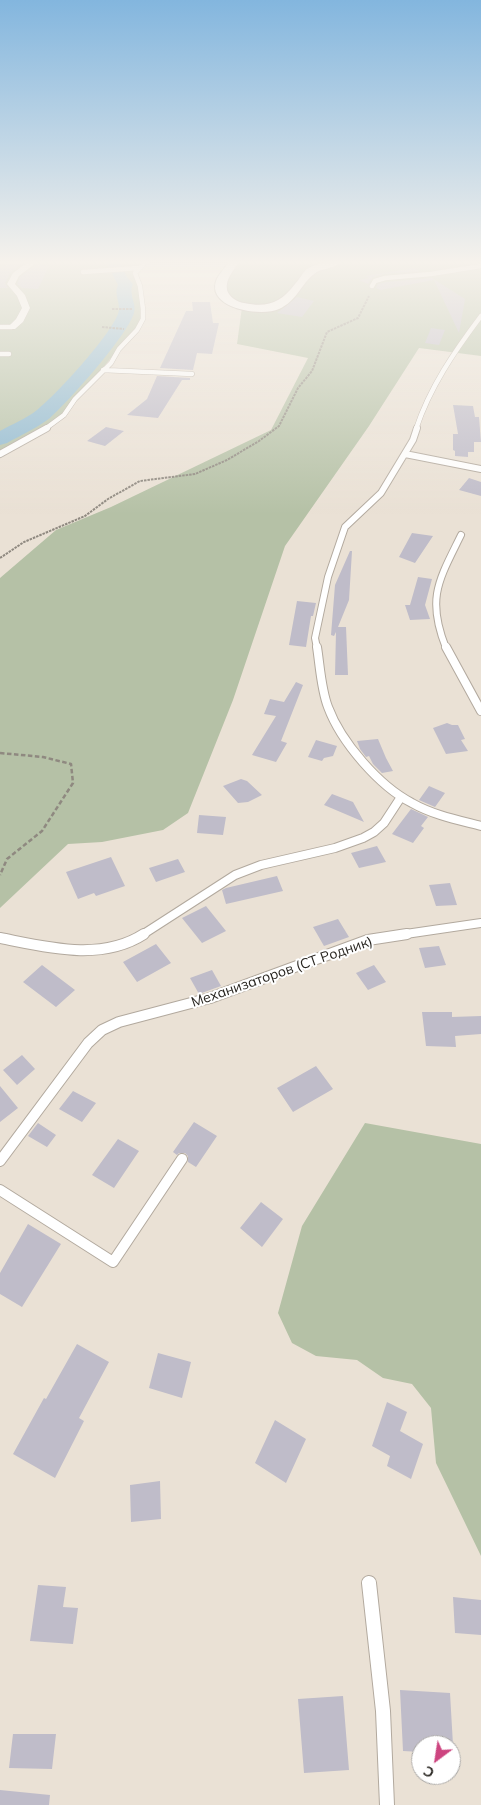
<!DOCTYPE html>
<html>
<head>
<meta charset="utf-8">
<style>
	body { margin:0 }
	#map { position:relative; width:481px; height:1805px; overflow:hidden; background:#eae1d5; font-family:Mulish,sans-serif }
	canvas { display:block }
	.north { position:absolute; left:411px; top:1735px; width:50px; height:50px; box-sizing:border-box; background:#fff; border:1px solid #a9a7a5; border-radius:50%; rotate:211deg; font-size:14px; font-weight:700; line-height:20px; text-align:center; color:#27241f }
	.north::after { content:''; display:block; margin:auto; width:18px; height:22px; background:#cd4580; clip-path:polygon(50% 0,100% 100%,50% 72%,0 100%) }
</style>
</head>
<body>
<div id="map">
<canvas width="481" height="1805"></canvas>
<div class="north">С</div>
</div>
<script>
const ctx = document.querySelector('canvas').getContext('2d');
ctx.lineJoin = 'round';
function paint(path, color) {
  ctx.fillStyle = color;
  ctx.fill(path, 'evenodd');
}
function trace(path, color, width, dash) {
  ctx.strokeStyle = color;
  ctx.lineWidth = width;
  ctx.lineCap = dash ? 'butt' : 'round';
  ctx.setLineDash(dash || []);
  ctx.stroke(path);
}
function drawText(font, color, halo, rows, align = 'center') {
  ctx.font = font + ' Mulish,sans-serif';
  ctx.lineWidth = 4;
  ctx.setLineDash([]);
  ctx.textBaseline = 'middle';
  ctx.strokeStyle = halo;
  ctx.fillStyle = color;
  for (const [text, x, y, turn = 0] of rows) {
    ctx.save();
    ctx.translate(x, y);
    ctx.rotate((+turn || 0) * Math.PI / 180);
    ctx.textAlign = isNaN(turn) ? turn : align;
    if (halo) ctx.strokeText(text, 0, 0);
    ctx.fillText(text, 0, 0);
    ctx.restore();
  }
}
paint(new Path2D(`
	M 0,262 L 146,262 L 136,271 L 140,286 L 143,319 L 64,415 L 0,454 Z
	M 234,262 L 481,262 L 481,356 L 419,348 L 369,426 L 285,546 L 233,700 L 188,813 L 163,830 L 102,842 L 68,844 L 0,908 L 0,578 L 56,530 L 111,507 L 271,430 L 308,358 L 237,344 L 242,307 L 222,292 Z
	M 365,1123 L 481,1144 L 481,1556 L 436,1463 L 431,1408 L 412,1384 L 383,1378 L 357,1360 L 316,1356 L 292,1343 L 278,1313 L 302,1226 Z`), '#b5c1a6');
paint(new Path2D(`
	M 106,262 L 120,262 L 127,277 L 133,284 C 128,294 137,304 134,313 C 127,336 69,401 50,418 C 37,428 21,435 7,443 L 0,445 L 0,431 C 12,424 26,419 37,410 C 57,394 109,337 118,314 C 122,305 113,294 118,285 Z`), '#8cb8d0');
paint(new Path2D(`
	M 10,262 L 24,262 L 11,272 L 5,283 L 8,288 L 0,288 L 0,268 Z
	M 37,264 L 49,266 L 38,289 L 22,288 L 17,284 L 20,277 Z
	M 415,268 L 420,271 L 384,274 L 373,277 L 368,284 L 359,280 L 369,278 L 365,276 Z
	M 432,278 L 465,299 L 459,333 L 434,280 L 380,290 L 376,288 L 378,284 L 386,282 Z
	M 297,297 L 314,301 L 302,317 L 277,313 Z
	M 192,302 L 210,302 L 213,323 L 219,323 L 212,354 L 197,353 L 193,370 L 160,368 L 186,311 L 193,311 Z
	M 431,328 L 445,330 L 439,345 L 425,343 Z
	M 157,376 L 190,378 L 190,380 L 182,380 L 158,418 L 127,415 L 147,399 Z
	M 453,405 L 473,406 L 475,417 L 479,417 L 481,442 L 474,442 L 474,452 L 468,452 L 468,457 L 455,456 L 455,451 L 453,450 L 453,434 L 458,434 Z
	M 106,427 L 124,431 L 105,446 L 87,441 Z
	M 469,478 L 481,482 L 481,496 L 459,490 Z
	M 412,533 L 433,536 L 415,563 L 399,557 Z
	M 350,551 L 352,551 L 349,600 L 338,627 L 346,627 L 348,675 L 335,675 L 336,632 L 334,636 L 331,635 L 335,585 Z
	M 418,577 L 432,579 L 425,605 L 430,619 L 410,620 L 405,605 L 410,605 Z
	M 297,601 L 316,603 L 313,616 L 311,616 L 306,647 L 289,645 Z
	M 296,682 L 303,685 L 281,741 L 287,743 L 276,762 L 252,755 L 276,716 L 264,714 L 270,699 L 284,702 Z
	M 447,723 L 452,725 L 458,725 L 465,739 L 461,740 L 468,751 L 446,754 L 433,728 Z
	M 378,739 L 386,758 L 393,771 L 382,773 L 373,764 L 369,756 L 366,757 L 360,749 L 357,741 Z
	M 316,740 L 337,746 L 333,756 L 324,758 L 322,761 L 308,757 Z
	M 241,779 L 247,781 L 262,795 L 248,802 L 238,803 L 223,786 Z
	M 429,786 L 445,793 L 435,807 L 419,800 Z
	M 332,794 L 353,802 L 364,822 L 324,805 Z
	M 411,809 L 428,817 L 421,826 L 424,828 L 413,843 L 392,834 Z
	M 199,815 L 226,817 L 223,835 L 197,833 Z
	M 377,846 L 386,862 L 359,868 L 351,853 Z
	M 111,857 L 125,886 L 96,896 L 94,893 L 78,899 L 66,872 Z
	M 178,859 L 185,872 L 156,882 L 149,868 Z
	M 277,876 L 283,891 L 226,904 L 222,890 L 226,888 Z
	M 450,883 L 457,905 L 436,906 L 429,885 Z
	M 206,906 L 226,931 L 202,943 L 182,918 Z
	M 338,919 L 349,937 L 324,946 L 313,927 Z
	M 156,944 L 171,963 L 137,982 L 123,962 Z
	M 439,946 L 446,965 L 425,968 L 419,948 Z
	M 42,965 L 75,990 L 56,1007 L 23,982 Z
	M 374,965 L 386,982 L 368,990 L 356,973 Z
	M 212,970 L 221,986 L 199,994 L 190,978 Z
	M 422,1012 L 452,1012 L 452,1017 L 481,1016 L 481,1034 L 455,1036 L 456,1047 L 426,1046 Z
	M 22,1055 L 35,1069 L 17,1085 L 3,1070 Z
	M 316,1066 L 333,1089 L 293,1112 L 277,1088 Z
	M 0,1086 L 18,1108 L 0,1122 Z
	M 73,1091 L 96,1103 L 82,1122 L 59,1109 Z
	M 194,1122 L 217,1136 L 196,1167 L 188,1162 L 188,1156 L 185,1153 L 179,1153 L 177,1155 L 173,1152 Z
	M 38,1123 L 56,1135 L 47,1147 L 28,1136 Z
	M 118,1139 L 139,1151 L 114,1188 L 92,1175 Z
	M 261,1202 L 283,1219 L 262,1247 L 240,1228 Z
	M 28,1224 L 61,1244 L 22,1307 L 0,1294 L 0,1273 Z
	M 77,1344 L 109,1362 L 79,1418 L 84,1421 L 55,1478 L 13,1454 L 44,1398 L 46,1399 Z
	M 158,1353 L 191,1362 L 182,1398 L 149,1388 Z
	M 387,1402 L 407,1412 L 400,1431 L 423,1444 L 411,1479 L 387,1466 L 390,1456 L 372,1446 Z
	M 275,1420 L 306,1439 L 286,1483 L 255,1463 Z
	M 160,1481 L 161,1519 L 131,1522 L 130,1485 Z
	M 38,1585 L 66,1587 L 63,1607 L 78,1608 L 73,1644 L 30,1641 Z
	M 453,1597 L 481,1600 L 481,1635 L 455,1633 Z
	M 400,1690 L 450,1693 L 453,1745 L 421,1745 L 421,1752 L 403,1751 Z
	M 343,1696 L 349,1770 L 304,1773 L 298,1699 Z
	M 13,1734 L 56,1734 L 52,1769 L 9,1768 Z
	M 0,1790 L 50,1795 L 49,1805 L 0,1805 Z`), '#bfbcc9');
const serviceFar4 = new Path2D(`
	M 83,272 L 138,268
	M 372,286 L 375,281 L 385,278 L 431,274 L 481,266
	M 0,327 L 12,327
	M 0,354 L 9,354
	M 103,370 L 192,374
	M 45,429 L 64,415 L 75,399 L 111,363 L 119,349 L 137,330 L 143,319 L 143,309 L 140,286 L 135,273 L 146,262
	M 416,429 C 430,387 454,352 481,316`);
const serviceFar3 = new Path2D(`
	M 0,454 L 47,428
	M 405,454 L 481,469
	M 317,648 L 315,638 L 328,577 L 345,527 L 381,493 L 413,440 L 417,428
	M 446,648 C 426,598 439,580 461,535`);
const serviceFar2 = new Path2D(`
	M 317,647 C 320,666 321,689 328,707 C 341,742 379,786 412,803 C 433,815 458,820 481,826
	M 446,647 L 481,711
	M 142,935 L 235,875 L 261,865 L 335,848 L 363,838 L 374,832 L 384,823 L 401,797
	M 399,935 L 481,923`);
const serviceFar1 = new Path2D(`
	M 0,938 C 46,947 101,962 144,934
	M 0,1161 L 88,1043 L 102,1030 L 119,1022 L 210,998 L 368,940 L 407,934
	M 0,1190 L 113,1262 L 182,1159`);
const service = new Path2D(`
	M 369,1583 L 383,1711 L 387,1805`);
const minor = new Path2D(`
	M 28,262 L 37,262 L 19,276 L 15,284 L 25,295 L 30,308 L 23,322 L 15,329 L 9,329 L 8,327 L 16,319 L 22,308 L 17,296 L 7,284 L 13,273 Z`);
const tertiary = new Path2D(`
	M 229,262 L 239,262 C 234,270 225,279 227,290 C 229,297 237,302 244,303 C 267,308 281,303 295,284 C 299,280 303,272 307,269 C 317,263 330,261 341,262 C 334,269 321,268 314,274 C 301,284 297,301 279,309 C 262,317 207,309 216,281 C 218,275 225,268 229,262 Z`);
trace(serviceFar4, '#b2a99e', 5.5);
trace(serviceFar3, '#b2a99e', 8);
trace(serviceFar2, '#b2a99e', 10);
trace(serviceFar1, '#b2a99e', 12);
trace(service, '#b2a99e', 16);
trace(minor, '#b2a99e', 1);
trace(tertiary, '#b2a99e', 2);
trace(new Path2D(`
	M 112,309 L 132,309
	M 102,327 L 124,329
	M 0,558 L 24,542 L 85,516 L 108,499 L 140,481 L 195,474 L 227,460 L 259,441 L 279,426 L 298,388 L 312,371 L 327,332 L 358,318 L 369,296`), '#8f8980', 2, [2.5, 1]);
trace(new Path2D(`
	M 0,753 L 43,757 L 71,764 L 73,783 L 42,831 L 7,859 L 0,875`), '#8f8980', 2.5, [4.5, 2.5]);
trace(serviceFar4, '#fff', 4.5);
trace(serviceFar3, '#fff', 6);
trace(serviceFar2, '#fff', 8);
trace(serviceFar1, '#fff', 10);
trace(service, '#fff', 14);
paint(minor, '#fff');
paint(tertiary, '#fff');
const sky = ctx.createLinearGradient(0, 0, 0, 514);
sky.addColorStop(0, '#83b6de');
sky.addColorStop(0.51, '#f6f2ec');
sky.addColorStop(1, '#f6f2ec00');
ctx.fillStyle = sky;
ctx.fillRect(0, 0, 481, 514);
drawText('14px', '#27241f', '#fff', [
	["Механизаторов (СТ Родник)",282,972,-19]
]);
</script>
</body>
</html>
